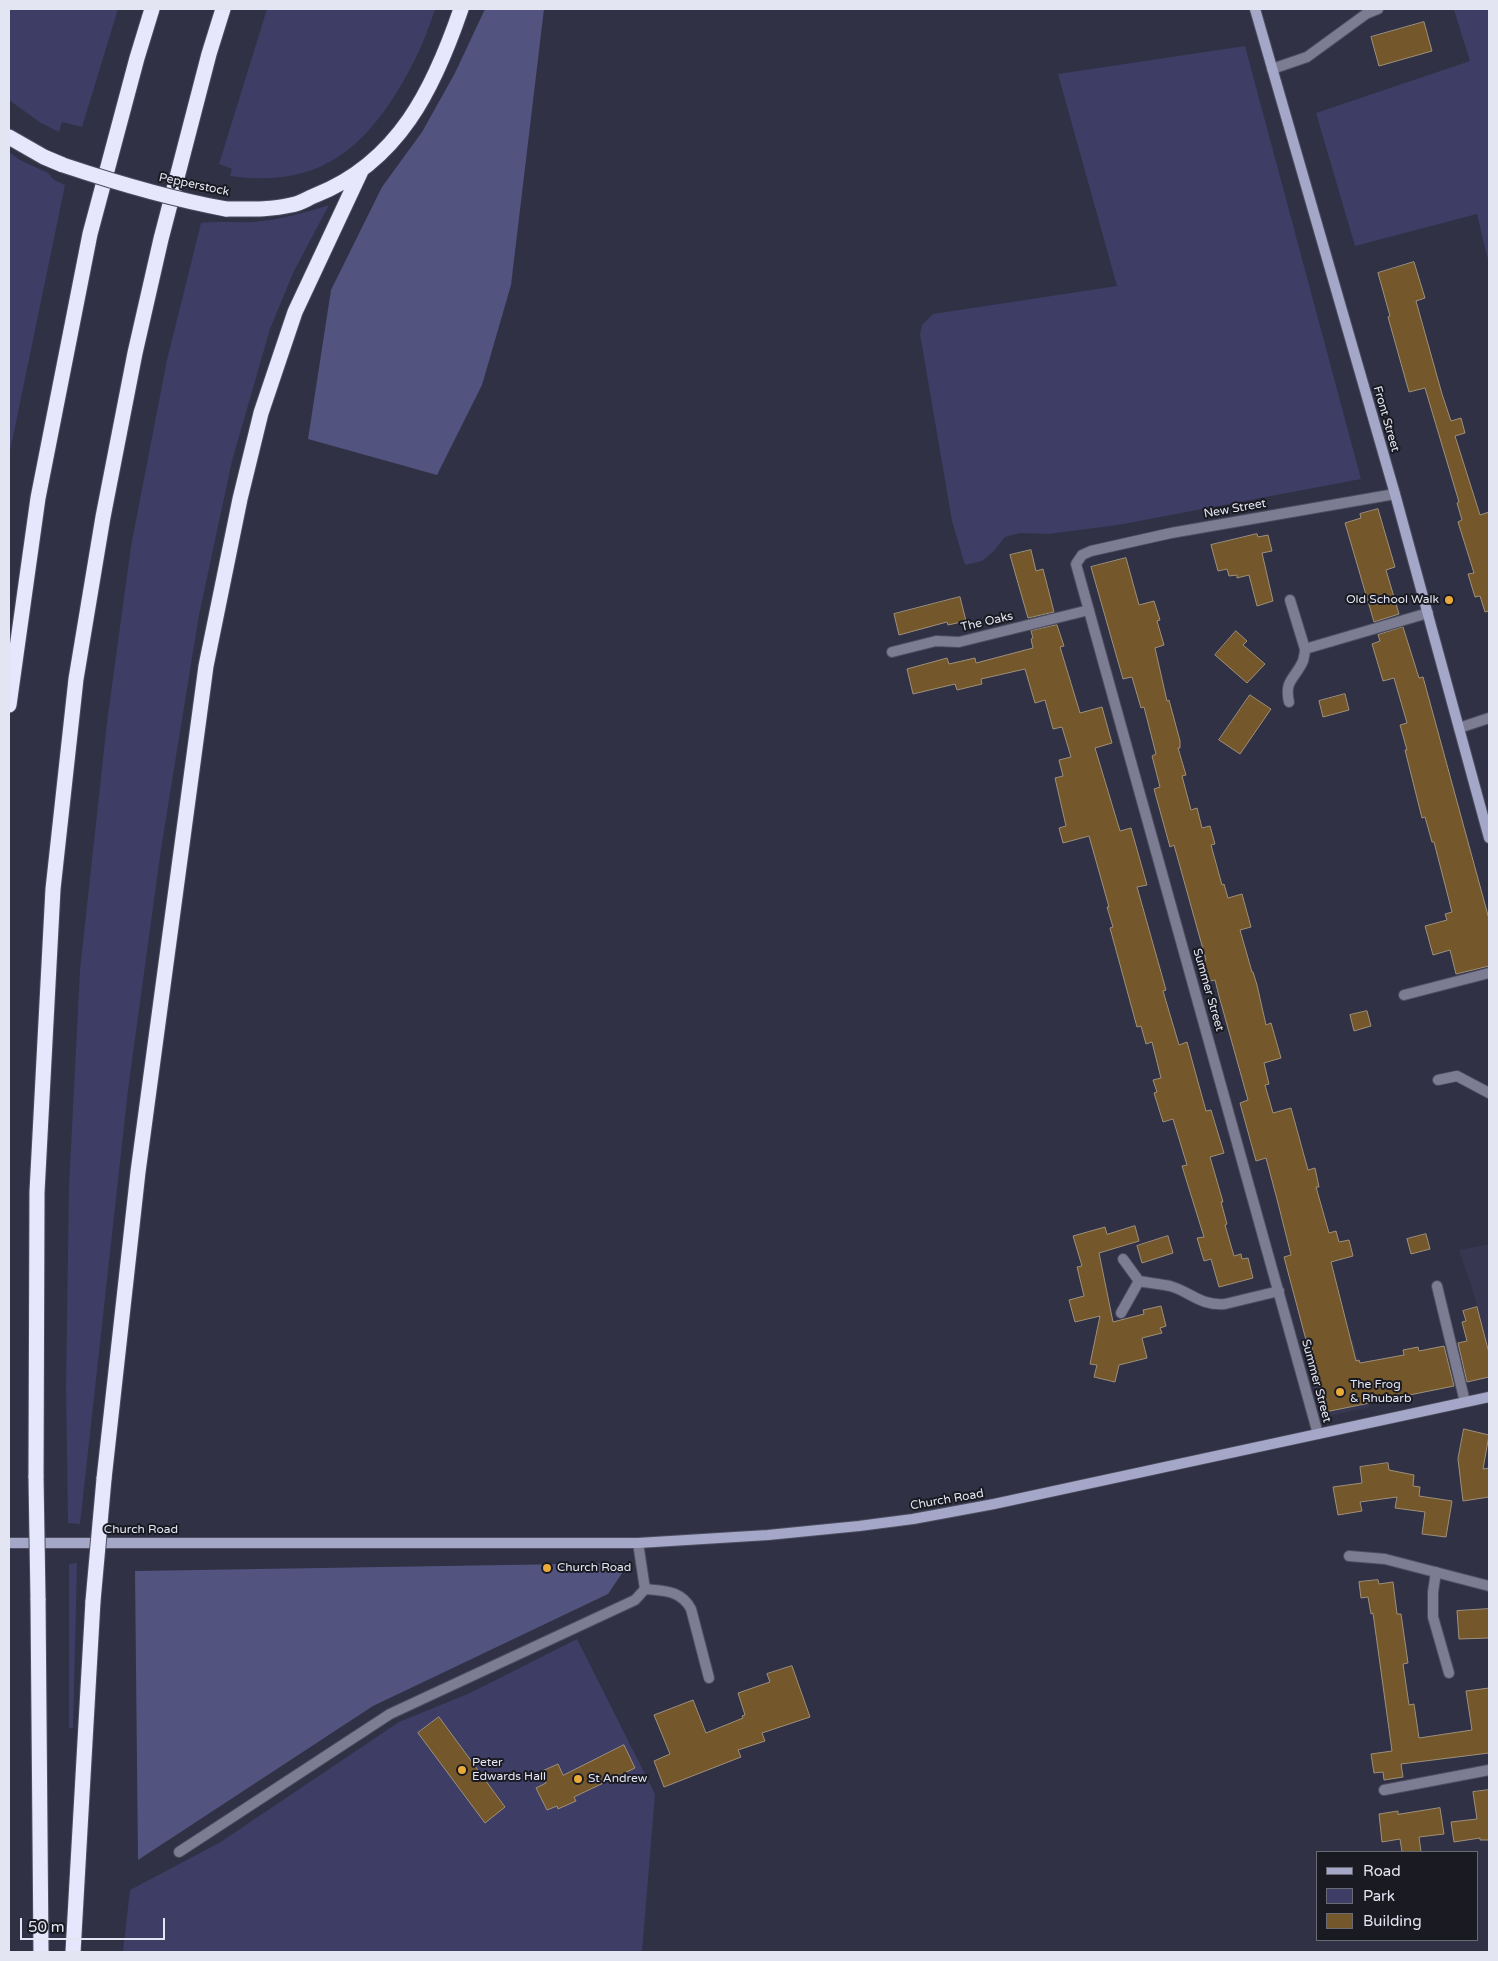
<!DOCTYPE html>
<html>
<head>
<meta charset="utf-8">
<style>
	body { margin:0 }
	#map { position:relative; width:1498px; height:1961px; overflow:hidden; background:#303144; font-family:"Varela Round",sans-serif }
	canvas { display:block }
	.frame { position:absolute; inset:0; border:10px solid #e4e5f2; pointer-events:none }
	.legend { position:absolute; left:1316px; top:1851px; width:162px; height:90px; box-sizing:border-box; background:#191a22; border:1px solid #6a6b75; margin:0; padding:6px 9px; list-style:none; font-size:15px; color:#e4e5f2 }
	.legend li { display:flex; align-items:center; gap:10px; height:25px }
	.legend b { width:25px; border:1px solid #6a6b75 }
	.scale { position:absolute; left:20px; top:1918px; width:145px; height:22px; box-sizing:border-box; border:2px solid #e4e5f2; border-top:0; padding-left:6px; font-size:15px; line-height:18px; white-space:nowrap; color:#e4e5f2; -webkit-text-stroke:4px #191a22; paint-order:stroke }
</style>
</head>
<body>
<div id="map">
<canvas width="1498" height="1961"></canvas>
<div class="frame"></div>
<ul class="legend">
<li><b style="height:6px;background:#a5a7c9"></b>Road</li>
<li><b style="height:14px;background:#3d3d65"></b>Park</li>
<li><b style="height:14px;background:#74572b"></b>Building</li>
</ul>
<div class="scale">50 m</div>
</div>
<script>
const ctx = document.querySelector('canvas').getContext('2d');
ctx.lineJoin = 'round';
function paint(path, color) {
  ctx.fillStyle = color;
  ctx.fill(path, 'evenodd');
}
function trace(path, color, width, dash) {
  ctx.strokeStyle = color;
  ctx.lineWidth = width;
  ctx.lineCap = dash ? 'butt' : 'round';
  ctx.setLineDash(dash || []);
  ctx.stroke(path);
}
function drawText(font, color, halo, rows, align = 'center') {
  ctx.font = font + ' "Varela Round",sans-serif';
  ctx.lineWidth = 4;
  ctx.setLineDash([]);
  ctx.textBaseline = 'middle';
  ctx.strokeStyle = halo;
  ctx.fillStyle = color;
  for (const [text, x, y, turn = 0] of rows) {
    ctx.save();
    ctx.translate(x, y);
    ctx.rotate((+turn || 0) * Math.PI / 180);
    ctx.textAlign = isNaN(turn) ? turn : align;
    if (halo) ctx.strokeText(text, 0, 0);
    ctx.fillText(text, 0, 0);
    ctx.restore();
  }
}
paint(new Path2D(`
	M 1489,1244 L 1489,1348 L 1472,1288 L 1459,1250 Z
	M 1353,1340 L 1370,1407 L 1322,1418 L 1306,1355 Z`), '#373751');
paint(new Path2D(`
	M 9,9 L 118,9 L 82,127 L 62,122 L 59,132 L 41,123 L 9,100 Z
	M 267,9 L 435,9 C 426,38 413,66 397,92 C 356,158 310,187 230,176 L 232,169 L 219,164 Z
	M 1457,9 L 1489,9 L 1489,264 L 1477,214 L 1355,246 L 1316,113 L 1470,61 L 1454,10 Z
	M 1245,46 L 1361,479 L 1118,525 L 1048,534 L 1020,533 L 1005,537 L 993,552 L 982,561 L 965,565 L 952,521 L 920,334 L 922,325 L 933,314 L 1117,286 L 1058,74 Z
	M 9,152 L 20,160 L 48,173 L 54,180 L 65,185 L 9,456 Z
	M 329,205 L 293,273 L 270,329 L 232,461 L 199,615 L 161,849 L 128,1090 L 80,1524 L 68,1523 L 66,1385 L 69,1186 L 80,970 L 107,722 L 131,546 L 167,360 L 201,223 C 219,221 234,223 252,222 C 279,220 304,213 329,205 Z
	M 77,1563 L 73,1728 L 69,1728 L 69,1564 Z
	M 577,1639 L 655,1794 L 642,1952 L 123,1952 L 130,1890 L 219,1843 L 399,1722 L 470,1693 Z`), '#3d3d65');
paint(new Path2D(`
	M 485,9 L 544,9 L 511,285 L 482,385 L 437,475 L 308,439 L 331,290 L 382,187 L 422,132 L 455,73 Z
	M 629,1563 L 608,1594 L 373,1706 L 138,1860 L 135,1571 Z`), '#52537f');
const building = new Path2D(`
	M 1424,22 L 1432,51 L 1379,66 L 1371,37 Z
	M 1414,262 L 1425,298 L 1416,301 L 1442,394 L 1451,421 L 1461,418 L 1465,433 L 1455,436 L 1480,515 L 1489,512 L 1489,611 L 1485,612 L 1480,596 L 1475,597 L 1468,574 L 1474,573 L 1458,522 L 1462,520 L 1457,503 L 1459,502 L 1425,388 L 1409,392 L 1388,317 L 1390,316 L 1378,273 Z
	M 1378,509 L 1395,567 L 1386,570 L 1399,614 L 1374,622 L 1345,523 L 1361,518 L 1360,514 Z
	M 1257,534 L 1258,537 L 1268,535 L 1272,551 L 1262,553 L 1273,601 L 1257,606 L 1249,575 L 1237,578 L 1237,575 L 1229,576 L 1227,569 L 1218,571 L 1211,545 Z
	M 1031,550 L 1036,571 L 1043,569 L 1054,612 L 1028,618 L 1010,555 Z
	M 1126,558 L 1139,605 L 1154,601 L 1160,620 L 1157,621 L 1164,645 L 1155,648 L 1167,701 L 1169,700 L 1180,741 L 1180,748 L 1178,748 L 1186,775 L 1182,776 L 1191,810 L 1197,808 L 1202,828 L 1210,826 L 1215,844 L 1211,845 L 1222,885 L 1224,884 L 1228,898 L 1242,894 L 1251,927 L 1240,930 L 1252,972 L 1253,972 L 1257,985 L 1266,1025 L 1271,1023 L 1281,1058 L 1264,1063 L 1269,1084 L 1265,1085 L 1273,1113 L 1291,1108 L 1308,1170 L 1315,1168 L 1319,1187 L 1316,1187 L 1329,1233 L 1336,1231 L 1339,1242 L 1349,1240 L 1353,1256 L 1331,1262 L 1356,1361 L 1359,1360 L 1360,1363 L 1404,1355 L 1403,1350 L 1418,1347 L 1419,1351 L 1444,1346 L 1454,1386 L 1325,1412 L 1310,1339 L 1306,1340 L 1284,1257 L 1291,1255 L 1278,1203 L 1266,1158 L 1256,1161 L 1240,1103 L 1248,1100 L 1219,996 L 1215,980 L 1206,982 L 1201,961 L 1206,960 L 1174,845 L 1170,847 L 1154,789 L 1160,787 L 1152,756 L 1156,754 L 1144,707 L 1141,708 L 1132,677 L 1123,679 L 1091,567 Z
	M 960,597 L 966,621 L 948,625 L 947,622 L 899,635 L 894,614 Z
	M 1057,625 L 1064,646 L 1060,647 L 1080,713 L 1102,707 L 1112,743 L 1095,748 L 1120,831 L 1131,828 L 1147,885 L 1137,887 L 1166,990 L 1163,991 L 1179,1045 L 1187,1042 L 1206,1111 L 1211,1110 L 1224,1153 L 1210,1157 L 1223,1202 L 1221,1202 L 1227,1224 L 1225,1225 L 1234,1256 L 1241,1254 L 1242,1259 L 1248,1258 L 1253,1278 L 1219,1287 L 1211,1259 L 1204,1261 L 1197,1238 L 1204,1237 L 1182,1166 L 1187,1165 L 1173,1119 L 1163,1122 L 1154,1093 L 1157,1092 L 1153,1080 L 1161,1078 L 1152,1042 L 1146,1044 L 1141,1026 L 1137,1027 L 1110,928 L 1113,927 L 1107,907 L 1109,907 L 1089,836 L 1063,843 L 1059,828 L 1066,826 L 1055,778 L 1063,776 L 1059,760 L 1071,757 L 1062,727 L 1053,729 L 1045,700 L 1035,703 L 1025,669 L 981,679 L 982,684 L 957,690 L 955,684 L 913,694 L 907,669 L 947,658 L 949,664 L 975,658 L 976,663 L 1033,648 L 1031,639 L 1033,638 L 1031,631 Z
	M 1403,627 L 1419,678 L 1423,677 L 1489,919 L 1489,966 L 1456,974 L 1450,950 L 1433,955 L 1425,926 L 1447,920 L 1445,914 L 1452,912 L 1434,842 L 1432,842 L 1425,817 L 1422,818 L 1405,750 L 1407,750 L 1400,725 L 1407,723 L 1394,678 L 1383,681 L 1372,644 L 1380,641 L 1378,635 Z
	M 1236,631 L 1247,641 L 1243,645 L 1265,664 L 1247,683 L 1215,655 Z
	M 1345,694 L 1349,710 L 1323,717 L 1319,701 Z
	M 1250,695 L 1271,709 L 1240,754 L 1219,740 Z
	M 1367,1011 L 1371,1026 L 1354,1031 L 1350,1015 Z
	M 1135,1226 L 1139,1241 L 1099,1253 L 1113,1322 L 1144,1314 L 1143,1310 L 1161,1306 L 1166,1326 L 1160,1328 L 1162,1333 L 1142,1338 L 1147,1358 L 1119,1365 L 1115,1382 L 1094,1377 L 1097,1365 L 1090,1364 L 1100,1316 L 1075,1322 L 1069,1300 L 1084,1296 L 1077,1267 L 1082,1266 L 1073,1236 L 1105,1227 L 1107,1234 Z
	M 1426,1234 L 1430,1249 L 1411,1254 L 1407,1239 Z
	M 1168,1236 L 1173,1253 L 1142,1263 L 1137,1246 Z
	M 1477,1307 L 1489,1353 L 1489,1377 L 1467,1382 L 1458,1343 L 1467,1341 L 1462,1322 L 1466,1321 L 1463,1311 Z
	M 1464,1429 L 1489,1435 L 1483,1469 L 1489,1468 L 1489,1497 L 1463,1501 L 1458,1459 Z
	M 1388,1463 L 1389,1470 L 1414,1475 L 1413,1486 L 1420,1487 L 1419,1496 L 1452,1501 L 1446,1537 L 1422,1534 L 1425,1512 L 1395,1508 L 1397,1497 L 1360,1502 L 1362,1511 L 1338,1515 L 1333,1487 L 1362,1483 L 1360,1467 Z
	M 1378,1580 L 1379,1584 L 1393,1582 L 1397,1614 L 1401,1614 L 1408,1663 L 1403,1664 L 1409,1705 L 1414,1704 L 1419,1738 L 1472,1730 L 1466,1691 L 1489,1688 L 1489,1753 L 1401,1764 L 1403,1777 L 1384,1780 L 1383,1772 L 1374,1773 L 1371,1754 L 1392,1751 L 1373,1613 L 1371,1614 L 1368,1597 L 1361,1598 L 1359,1582 Z
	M 1489,1609 L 1489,1638 L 1459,1639 L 1457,1611 Z
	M 792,1666 L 810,1717 L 762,1733 L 765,1741 L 738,1750 L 741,1757 L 664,1787 L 654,1761 L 670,1754 L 654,1715 L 693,1700 L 706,1733 L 743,1718 L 742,1716 L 745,1715 L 738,1693 L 770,1682 L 767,1674 Z
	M 439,1717 L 505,1807 L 485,1823 L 418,1733 Z
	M 624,1745 L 635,1768 L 574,1797 L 576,1801 L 558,1809 L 557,1806 L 547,1810 L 536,1788 L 546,1783 L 540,1772 L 558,1764 L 563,1775 Z
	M 1489,1790 L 1489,1840 L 1480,1840 L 1480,1838 L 1454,1842 L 1451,1822 L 1477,1819 L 1473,1792 Z
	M 1440,1808 L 1444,1834 L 1419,1837 L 1421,1852 L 1402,1852 L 1400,1839 L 1382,1842 L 1379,1814 L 1398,1811 L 1398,1814 Z`);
paint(building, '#74572b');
trace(building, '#9e907b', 1);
const lane = new Path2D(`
	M 1272,69 L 1307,57 L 1366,14 L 1378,9
	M 1404,995 L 1489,973
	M 1438,1080 L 1457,1076 L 1489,1093
	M 1437,1286 L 1465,1402
	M 645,1589 C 664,1591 681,1590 691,1609 L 709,1678
	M 1384,1790 L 1489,1770`);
const street = new Path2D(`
	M 1290,600 L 1305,649
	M 892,652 L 936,641 L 959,642 L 1089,610
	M 1289,702 C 1284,680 1295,679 1303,661 C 1304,657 1305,653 1305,649 L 1428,613
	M 1459,728 L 1489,718
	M 1123,1259 L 1139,1281 C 1149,1283 1160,1284 1170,1286 C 1191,1292 1200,1306 1225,1304 L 1279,1291
	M 1121,1313 L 1139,1281
	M 1318,1434 L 1076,564 L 1082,555 L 1091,551 L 1171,533 L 1395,494
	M 1349,1556 L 1385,1559 L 1489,1586
	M 1436,1572 L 1433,1592 L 1433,1617 L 1449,1673
	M 179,1852 L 390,1714 L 635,1600 L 645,1589 L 638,1543`);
const secondary = new Path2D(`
	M 1255,9 L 1395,494 L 1489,838
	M 9,1543 L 638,1543 L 768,1535 L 859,1526 L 913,1519 L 994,1504 L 1489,1397`);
const highway = new Path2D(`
	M 9,137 L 44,157 L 63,165
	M 226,209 C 248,209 270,210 291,205 C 300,204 308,198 316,195 C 399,162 434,88 461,9
	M 9,705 L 38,498 L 90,234 L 137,58 L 152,9
	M 36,1477 L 37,1192 L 53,889 L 76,679 L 103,517 L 135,353 L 161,239 L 209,54 L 223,9
	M 104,1479 L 138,1172 L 206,666 L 240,499 L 261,413 L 295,312 L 361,171
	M 38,1599 L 41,1952
	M 73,1952 L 93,1601`);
trace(lane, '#4d4e60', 12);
trace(street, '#4d4e60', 12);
trace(secondary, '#4d4e60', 12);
trace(highway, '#4d4e60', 17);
trace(lane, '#7c7d92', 10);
trace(street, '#7c7d92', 10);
trace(secondary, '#a5a7c9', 10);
trace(highway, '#e6e7fc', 15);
const highwayBridge = new Path2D(`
	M 63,165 C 117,183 171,199 226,209
	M 36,1477 L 38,1599
	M 93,1601 L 104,1479`);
trace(highwayBridge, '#4d4e60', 17, []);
trace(highwayBridge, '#e6e7fc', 15);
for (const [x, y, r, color] of [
	[1449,600,5,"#eaaa39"],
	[1340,1392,5,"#eaaa39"],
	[547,1568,5,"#eaaa39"],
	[462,1770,5,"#eaaa39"],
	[578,1779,5,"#eaaa39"]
]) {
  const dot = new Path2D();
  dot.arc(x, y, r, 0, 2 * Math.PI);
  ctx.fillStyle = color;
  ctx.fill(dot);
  trace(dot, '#191a22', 2);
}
drawText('12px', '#e4e5f2', '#191a22', [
	["Pepperstock",194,185,12],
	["Front Street",1386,419,74],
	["New Street",1235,509,-10],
	["The Oaks",987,622,-13],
	["Summer Street",1208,990,74],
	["Summer Street",1316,1381,75],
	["Church Road",947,1500,-10],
	["Church Road",141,1530]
]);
drawText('12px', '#e4e5f2', '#191a22', [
	["Old School Walk",1439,600,"right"],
	["The Frog",1350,1385],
	["& Rhubarb",1350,1399],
	["Church Road",557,1568],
	["Peter",472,1763],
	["Edwards Hall",472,1777],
	["St Andrew",588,1779]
], 'left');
</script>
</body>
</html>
